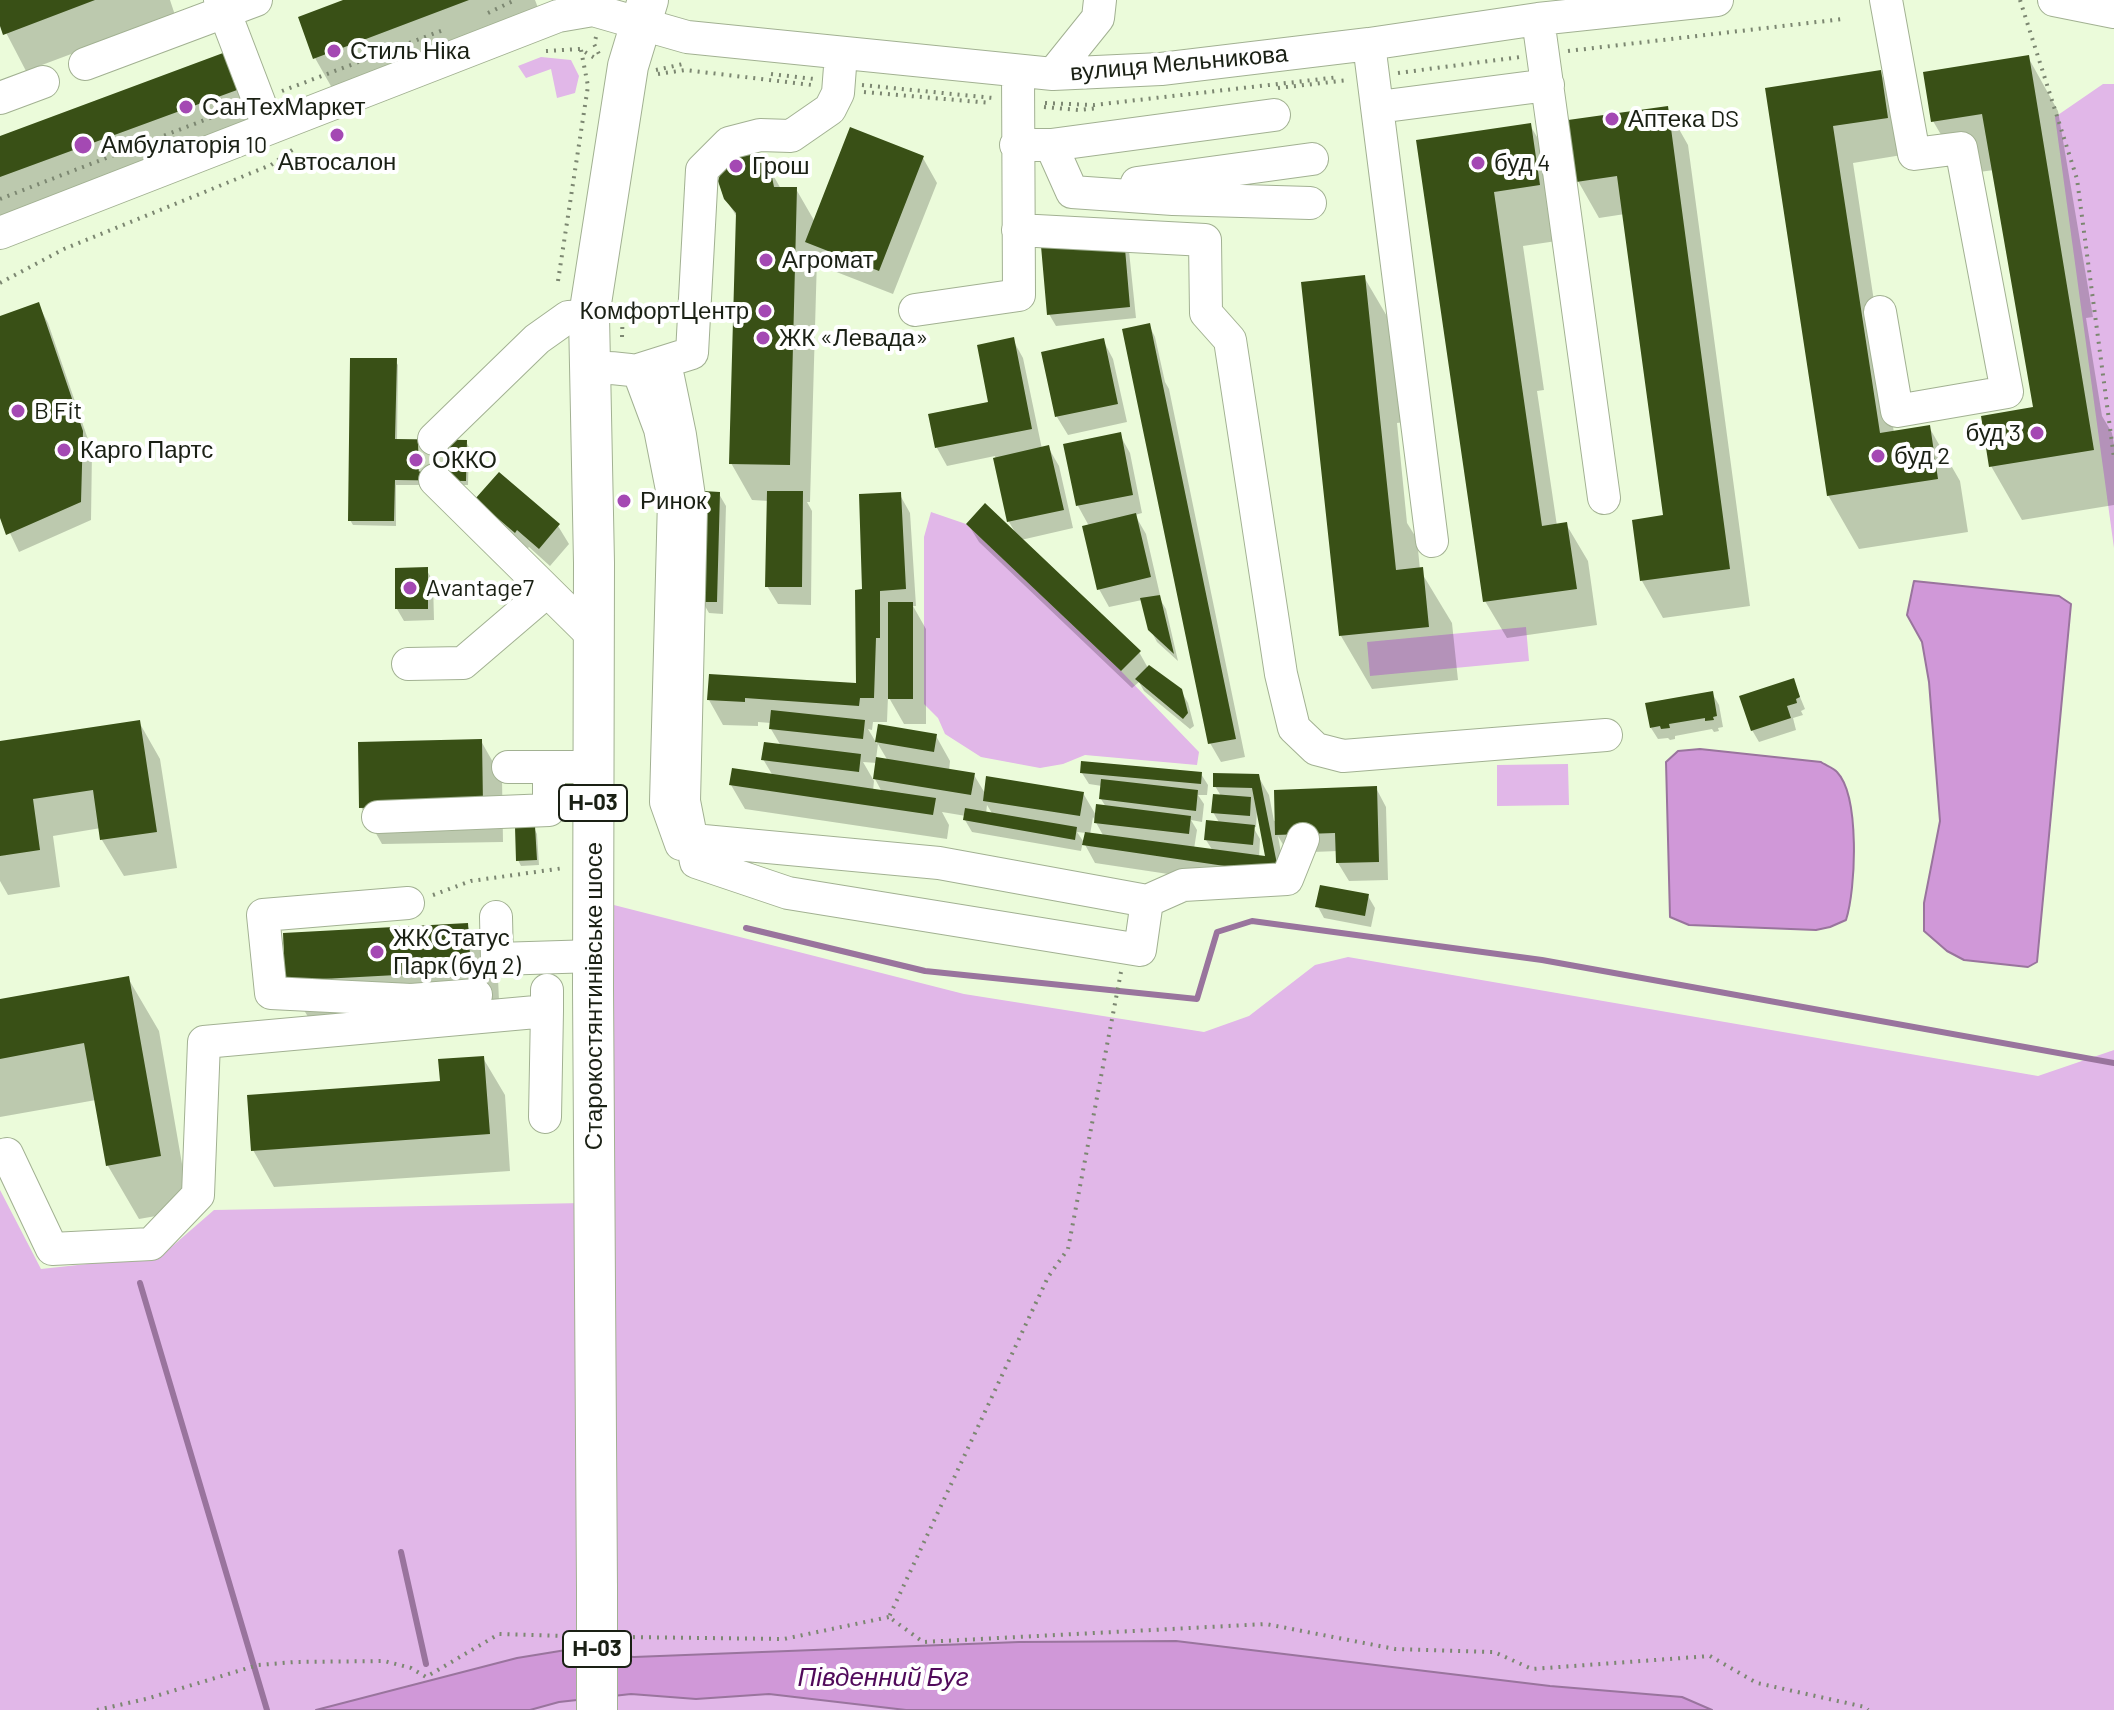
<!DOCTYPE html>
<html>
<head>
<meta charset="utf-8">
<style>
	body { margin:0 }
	canvas { display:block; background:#ebfbda }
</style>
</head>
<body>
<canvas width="2114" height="1710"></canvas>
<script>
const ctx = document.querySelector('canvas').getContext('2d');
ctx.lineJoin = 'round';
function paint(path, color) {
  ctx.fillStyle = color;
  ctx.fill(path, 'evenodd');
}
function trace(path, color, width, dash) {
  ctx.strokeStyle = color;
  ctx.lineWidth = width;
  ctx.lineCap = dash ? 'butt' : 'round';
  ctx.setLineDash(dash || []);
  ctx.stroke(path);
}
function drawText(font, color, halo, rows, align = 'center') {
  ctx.font = font + ' Barlow,sans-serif';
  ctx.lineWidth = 8;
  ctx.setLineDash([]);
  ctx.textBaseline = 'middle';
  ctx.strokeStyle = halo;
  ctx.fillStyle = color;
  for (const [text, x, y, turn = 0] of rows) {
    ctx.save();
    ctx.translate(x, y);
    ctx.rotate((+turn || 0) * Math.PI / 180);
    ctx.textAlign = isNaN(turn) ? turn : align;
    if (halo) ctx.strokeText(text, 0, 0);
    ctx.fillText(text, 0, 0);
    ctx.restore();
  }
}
paint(new Path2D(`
	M 541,57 L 571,60 L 579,76 L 575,93 L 557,98 L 551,69 L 526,78 L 518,66 Z
	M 2103,84 L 2114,84 L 2114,548 L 2055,117 Z
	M 931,512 L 966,524 L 1121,671 L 1199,752 L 1197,765 L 1085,755 L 1063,764 L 1040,768 L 981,757 L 945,734 L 938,718 L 924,704 L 924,537 Z
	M 1526,627 L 1529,661 L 1370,676 L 1367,642 Z
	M 1568,764 L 1569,805 L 1497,806 L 1497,765 Z
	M 602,902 L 964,994 L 1204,1032 L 1249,1016 L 1315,965 L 1348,957 L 2038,1076 L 2114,1050 L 2114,1710 L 607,1710 Z
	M 0,1190 L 41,1269 L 161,1256 L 214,1210 L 584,1203 L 587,1710 L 0,1710 Z`), '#e1b7e8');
const water = new Path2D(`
	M 1914,581 L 2059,596 L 2071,604 L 2037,962 L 2028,967 L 1964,960 L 1947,951 L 1924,931 L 1924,903 L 1940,821 L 1929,682 L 1922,642 L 1907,615 Z
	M 1700,749 L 1821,762 C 1825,765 1834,768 1837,772 C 1860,796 1856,889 1846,920 L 1830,927 L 1816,930 L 1689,925 L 1670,917 L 1666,762 L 1678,751 Z
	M 1176,1641 L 1550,1686 L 1682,1697 L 1712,1710 L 906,1710 L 769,1694 L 696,1699 L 631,1694 L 559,1702 L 530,1710 L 316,1710 L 517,1658 L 566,1650 L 634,1657 L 1019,1642 Z`);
paint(water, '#d098d8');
trace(water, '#99749d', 2);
paint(new Path2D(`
	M 0,0 L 170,0 L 175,15 L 26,71 L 0,21 Z
	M 349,0 L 535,0 L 542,18 L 336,95 L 315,58 Z
	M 222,56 L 244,93 L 256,128 L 0,222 L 0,138 Z
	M 2028,57 L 2058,111 L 2093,317 L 2086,318 L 2102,416 L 2112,433 L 2114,445 L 2114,505 L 2022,520 L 1991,466 L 2035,409 L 1994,170 L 1964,174 L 1933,121 Z
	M 1880,72 L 1901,109 L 1908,154 L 1853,163 L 1894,433 L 1929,427 L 1960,481 L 1968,532 L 1859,549 L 1828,495 L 1767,89 Z
	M 1667,108 L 1688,145 L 1750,606 L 1663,618 L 1642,581 L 1665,517 L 1625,214 L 1599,218 L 1578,181 Z
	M 1530,125 L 1561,178 L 1570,239 L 1523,246 L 1544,390 L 1537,391 L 1557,526 L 1566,524 L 1588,561 L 1597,625 L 1507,638 L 1485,601 L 1418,141 Z
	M 923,158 L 937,183 L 893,294 L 821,266 L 817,258 L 810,502 L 807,502 L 812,511 L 811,605 L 778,604 L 767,586 L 769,501 L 752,500 L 731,463 L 738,219 L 726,199 L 769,168 L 781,189 L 796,189 L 815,222 Z
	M 1123,240 L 1129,251 L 1136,318 L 1056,326 L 1049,314 Z
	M 1364,277 L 1395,330 L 1405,422 L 1397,423 L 1407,523 L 1417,539 L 1420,570 L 1452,623 L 1458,680 L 1372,689 L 1341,636 Z
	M 38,304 L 48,323 L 92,451 L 91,520 L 19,552 L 0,512 L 0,318 Z
	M 1149,325 L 1155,337 L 1165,382 L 1169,389 L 1245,757 L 1221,762 L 1210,743 Z
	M 1013,340 L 1023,358 L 1042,449 L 1048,447 L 1059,466 L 1073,528 L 1021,540 L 1139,652 L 1148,668 L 1181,691 L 1188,703 L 1194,726 L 1190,729 L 1144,691 L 1139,682 L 1132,688 L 979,542 L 968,524 L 1015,532 L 1009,522 L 995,456 L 947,466 L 937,448 L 931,416 L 990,404 Z
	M 1103,340 L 1113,359 L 1127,422 L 1068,435 L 1057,417 L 1044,353 Z
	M 395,360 L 398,365 L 397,441 L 466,442 L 469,447 L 468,485 L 396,485 L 396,526 L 353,525 L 350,520 Z
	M 1120,435 L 1130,453 L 1142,513 L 1135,515 L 1146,534 L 1160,595 L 1158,596 L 1166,609 L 1178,661 L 1157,642 L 1150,629 L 1142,600 L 1109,607 L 1099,589 L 1089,526 L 1078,506 Z
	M 719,494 L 726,506 L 723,614 L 709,613 L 702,601 Z
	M 900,495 L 910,513 L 916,606 L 913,606 L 926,629 L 926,724 L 904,724 L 888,696 L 887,722 L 873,722 L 872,730 L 868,729 L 877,744 L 880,727 L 936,736 L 950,761 L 949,771 L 974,775 L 986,795 L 1083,793 L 1097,817 L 1106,807 L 1101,799 L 1102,786 L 1089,784 L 1082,773 L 1201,774 L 1208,785 L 1207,795 L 1198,795 L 1204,804 L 1202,822 L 1191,820 L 1197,830 L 1194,849 L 1213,851 L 1206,840 L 1220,824 L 1213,812 L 1221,796 L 1215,786 L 1258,776 L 1269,795 L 1274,821 L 1376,788 L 1386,807 L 1388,880 L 1349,881 L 1338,863 L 1338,851 L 1288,853 L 1278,836 L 1288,892 L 1095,863 L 1083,841 L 1081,851 L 972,832 L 965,820 L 966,816 L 942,812 L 949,825 L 947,839 L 745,809 L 731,785 L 773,776 L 763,759 L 781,746 L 771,729 L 771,723 L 758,722 L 758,726 L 723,725 L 709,700 L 858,685 L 865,592 ZM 878,744 L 888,761 L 876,759 ZM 863,762 L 877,763 L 875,779 L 882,792 L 873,791 L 874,781 ZM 987,805 L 993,815 L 986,814 ZM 1257,810 L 1268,859 L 1259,858 L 1260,839 L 1253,827 L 1256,827 ZM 1093,817 L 1104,837 L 1090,835 ZM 1077,832 L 1086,833 L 1085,844 Z
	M 478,499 L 558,526 L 569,544 L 550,566 L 529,547 L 526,550 Z
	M 426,569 L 433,581 L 434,620 L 404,621 L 397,609 Z
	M 1793,680 L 1805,709 L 1801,711 L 1803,715 L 1793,718 L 1796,730 L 1759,742 L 1752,730 Z
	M 1712,693 L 1719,705 L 1723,727 L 1718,728 L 1719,731 L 1714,732 L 1712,729 L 1675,736 L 1675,739 L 1670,740 L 1668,738 L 1658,739 L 1651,728 Z
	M 139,722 L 160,759 L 177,868 L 124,876 L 102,840 L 101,828 L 53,836 L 60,887 L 8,895 L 0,881 L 0,743 Z
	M 481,741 L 502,778 L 503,842 L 382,844 L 361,807 Z
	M 534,828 L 537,834 L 539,865 L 521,866 L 518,860 Z
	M 1368,896 L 1375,908 L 1371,927 L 1324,918 L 1318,907 Z
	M 467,925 L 498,978 L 500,1024 L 318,1034 L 287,981 Z
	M 128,978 L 159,1031 L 190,1210 L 139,1219 L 108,1166 L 96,1100 L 0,1117 L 0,1002 Z
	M 483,1058 L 505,1095 L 510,1171 L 274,1187 L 253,1150 L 442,1083 Z`), '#0003');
trace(new Path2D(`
	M 746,928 L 925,971 L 1197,999 L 1217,932 L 1252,921 L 1542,960 L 2114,1063
	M 140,1283 L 267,1710
	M 401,1552 L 426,1664`), '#99749d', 6);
paint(new Path2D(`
	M 0,0 L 95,0 L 3,35 L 0,26 Z
	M 343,0 L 469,0 L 313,59 L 298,17 Z
	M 223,53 L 237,90 L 0,177 L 0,136 Z
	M 2029,55 L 2094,450 L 1989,467 L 1981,416 L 2033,407 L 1982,114 L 1931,122 L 1923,72 Z
	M 1881,70 L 1888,118 L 1833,126 L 1880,433 L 1930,425 L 1938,479 L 1827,496 L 1765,88 Z
	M 1668,106 L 1730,569 L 1640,581 L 1632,520 L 1663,515 L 1617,176 L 1576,182 L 1568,120 Z
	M 1531,123 L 1540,185 L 1494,192 L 1542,526 L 1567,522 L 1577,589 L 1483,602 L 1416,140 Z
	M 850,127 L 924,156 L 879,271 L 805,242 Z
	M 759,154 L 770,167 L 774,187 L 797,187 L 790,465 L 729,464 L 736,213 L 724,199 L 718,181 L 723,165 L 738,155 Z
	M 1124,237 L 1130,307 L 1047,315 L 1041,246 Z
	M 1365,275 L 1396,570 L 1423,567 L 1429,627 L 1339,636 L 1301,282 Z
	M 39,302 L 83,431 L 81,502 L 6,535 L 0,518 L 0,316 Z
	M 1150,323 L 1236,739 L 1208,744 L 1122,329 Z
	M 1014,337 L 1032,429 L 935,448 L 928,414 L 988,402 L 977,345 Z
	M 1104,338 L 1118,404 L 1055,417 L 1041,352 Z
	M 350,358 L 397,358 L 395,439 L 467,440 L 466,481 L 395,480 L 394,521 L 348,521 Z
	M 1121,432 L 1133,495 L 1076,506 L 1063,444 Z
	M 1049,445 L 1064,510 L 1007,522 L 993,458 Z
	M 499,472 L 560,524 L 539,549 L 517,530 L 515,533 L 475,499 Z
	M 703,491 L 720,492 L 717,602 L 700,602 Z
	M 767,491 L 803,491 L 802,587 L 765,587 Z
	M 901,492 L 906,589 L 880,591 L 880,638 L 876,638 L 874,698 L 860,698 L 859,706 L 745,698 L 745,702 L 707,700 L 709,674 L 856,683 L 855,590 L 862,589 L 859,494 Z
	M 985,503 L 1141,651 L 1121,671 L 966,524 Z
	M 1136,513 L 1151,577 L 1097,590 L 1082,526 Z
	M 428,567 L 428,609 L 395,609 L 395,568 Z
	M 1160,595 L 1174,654 L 1148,630 L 1140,598 Z
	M 888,602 L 913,602 L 913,699 L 888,699 Z
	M 1149,665 L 1182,689 L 1188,713 L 1183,719 L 1135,679 Z
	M 1794,678 L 1800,697 L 1796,699 L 1797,703 L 1787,706 L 1791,718 L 1751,731 L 1739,696 Z
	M 1713,691 L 1717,716 L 1713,717 L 1714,720 L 1705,721 L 1705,718 L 1669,724 L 1670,728 L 1661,729 L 1660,726 L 1650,728 L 1645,703 Z
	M 771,710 L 865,720 L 863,739 L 769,729 Z
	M 140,720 L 157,832 L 100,840 L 93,790 L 33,799 L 40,850 L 0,856 L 0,741 Z
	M 878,724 L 937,734 L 934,752 L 875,742 Z
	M 482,739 L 483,805 L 359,808 L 358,742 Z
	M 764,742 L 861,754 L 859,772 L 761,760 Z
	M 876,757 L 975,773 L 971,795 L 873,779 Z
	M 1081,761 L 1202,772 L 1201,784 L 1080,773 Z
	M 732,768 L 936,798 L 933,815 L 729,785 Z
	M 1213,773 L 1259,774 L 1279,874 L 1082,845 L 1085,832 L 1265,856 L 1252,788 L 1213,787 Z
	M 986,776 L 1084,792 L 1080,816 L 983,801 Z
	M 1101,779 L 1198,790 L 1196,811 L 1099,799 Z
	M 1377,786 L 1379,862 L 1336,863 L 1335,833 L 1275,835 L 1274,790 Z
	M 1213,794 L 1251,797 L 1250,816 L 1211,813 Z
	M 1096,804 L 1191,816 L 1189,834 L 1094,823 Z
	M 965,808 L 1077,827 L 1075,840 L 963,820 Z
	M 1206,820 L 1255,825 L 1253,845 L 1204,840 Z
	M 535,826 L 537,860 L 516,861 L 515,827 Z
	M 1320,885 L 1369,894 L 1365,916 L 1315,907 Z
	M 468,923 L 471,971 L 285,981 L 283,933 Z
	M 129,976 L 161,1156 L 106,1166 L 84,1043 L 0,1059 L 0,999 Z
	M 484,1056 L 490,1134 L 251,1151 L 247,1095 L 440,1081 L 438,1059 Z`), '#395016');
trace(new Path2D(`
	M 434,439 L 435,480`), '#ccdabc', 32, [32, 16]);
const minor = new Path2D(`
	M 220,0 L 269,128
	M 2054,0 L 2114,12
	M 1538,19 L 1604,498
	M 1369,44 L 1432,541
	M 85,64 L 256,0
	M 1053,74 L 1098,18 L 1100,0
	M 0,98 L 43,82
	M 1378,107 L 1548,85
	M 1016,145 L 1051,145 L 1072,192 L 1173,199 L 1310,203
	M 1051,145 L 1274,115
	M 1137,183 L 1312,159
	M 1018,230 L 1205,240 L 1206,313 L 1230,340 L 1281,674 L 1294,728 L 1316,749 L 1343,756 L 1606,735
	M 0,233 L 558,16 L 593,10 L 687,37 L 1053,74 L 1161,69 L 1369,44 L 1538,19 L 1717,0
	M 915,310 L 1019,295 L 1018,72
	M 1880,312 L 1897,411 L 2007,392 L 1961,148 L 1914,154 L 1886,0
	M 590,368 C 618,367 641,371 668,377 L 680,435 L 691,510 L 684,801 L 696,862 L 788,893 L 1140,950 L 1147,901 L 939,863 L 693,840 L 681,844 L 666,802 L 674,500 L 660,429 L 638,370
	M 638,370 L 692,353 L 702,170 L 729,143 L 760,135 L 791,136 L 830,109 L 838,93 L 841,54
	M 434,439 L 537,339 L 568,317 L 589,316
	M 435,480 L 593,636
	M 408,664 L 463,663 L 546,592
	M 508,767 L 593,767
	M 378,817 L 549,810 L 549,767
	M 1147,901 L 1183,885 L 1287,879 L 1303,839
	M 408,903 L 263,915 L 271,993 L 411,1000 L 476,995
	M 496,917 L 497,959 L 594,956
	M 545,1117 L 547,1011
	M 0,1156 L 7,1154 L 52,1249 L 151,1244 L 198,1195 L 204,1042 L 547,1011 L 547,990`);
const major = new Path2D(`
	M 597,1588 L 593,988 L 594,563 L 589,316 L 628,66 L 648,0`);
trace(minor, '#a2b192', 34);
trace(major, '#a2b192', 42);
trace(new Path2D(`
	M 2020,0 L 2077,179 L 2114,458
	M 488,13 L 515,0
	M 596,37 L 594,44 L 599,54
	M 546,51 L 580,49 L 598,60
	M 1568,51 L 1843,19
	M 656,70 L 683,64
	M 1398,73 L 1520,57
	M 658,74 L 685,70 L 812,85
	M 771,74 L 814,79
	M 862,85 L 993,98
	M 1278,88 L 1349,80
	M 282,91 L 446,29
	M 864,92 L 991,103
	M 1045,103 L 1094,105 L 1339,77
	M 1044,107 L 1078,110 L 1099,108
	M 0,199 L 233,109
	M 558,281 L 588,86 L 581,50
	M 0,283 L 64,249 L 271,165 L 295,148
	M 622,337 L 623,306
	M 433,895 L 471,881 L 564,868
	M 1121,972 L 1068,1249 L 1048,1277 L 889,1617 L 923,1642 L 1266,1624 L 1395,1649 L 1494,1652 L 1532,1669 L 1710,1656 L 1757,1683 L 1865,1707 L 1868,1710
	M 625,1637 L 784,1639 L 889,1617
	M 97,1710 L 146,1699 L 258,1665 L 295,1662 L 384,1661 L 411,1668 L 426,1677 L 499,1634 L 568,1636`), '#7c8771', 4, [2, 6]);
trace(minor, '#fff', 32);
trace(major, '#fff', 40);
const majorBridge = new Path2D(`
	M 597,1588 L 597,1710`);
trace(majorBridge, '#a2b192', 42, []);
trace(majorBridge, '#fff', 40);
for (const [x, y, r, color] of [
	[334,51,8,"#a449b3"],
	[186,107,8,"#a449b3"],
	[1612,119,8,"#a449b3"],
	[337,135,8,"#a449b3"],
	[83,145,10,"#a449b3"],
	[1478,163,8,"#a449b3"],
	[736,166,8,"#a449b3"],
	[766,260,8,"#a449b3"],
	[765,311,8,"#a449b3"],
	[763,338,8,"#a449b3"],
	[18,411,8,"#a449b3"],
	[2037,433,8,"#a449b3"],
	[64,450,8,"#a449b3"],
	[1878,456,8,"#a449b3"],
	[416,460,8,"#a449b3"],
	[624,501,8,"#a449b3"],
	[410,588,8,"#a449b3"],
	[377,952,8,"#a449b3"]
]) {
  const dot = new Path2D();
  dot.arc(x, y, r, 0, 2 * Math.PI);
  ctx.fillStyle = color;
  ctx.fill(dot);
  trace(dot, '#fff', 3);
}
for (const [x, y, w] of [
	[593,803,68],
	[597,1649,68]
]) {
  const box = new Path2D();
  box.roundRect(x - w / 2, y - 18, w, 36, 6);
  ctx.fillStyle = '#fff';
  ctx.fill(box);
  trace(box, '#1a2014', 2);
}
drawText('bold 22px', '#1a2014', null, [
	["Н-03",593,803],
	["Н-03",597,1649]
]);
drawText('24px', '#1a2014', '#fff', [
	["Стиль Ніка",350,51],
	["СанТехМаркет",202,107],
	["Аптека DS",1628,119],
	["Амбулаторія 10",101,145],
	["Автосалон",337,162,"center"],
	["буд 4",1494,163],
	["Грош",752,166],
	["Агромат",782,260],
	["КомфортЦентр",749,311,"right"],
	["ЖК «Левада»",779,338],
	["B Fit",34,411],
	["буд 3",2021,433,"right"],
	["Карго Партс",80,450],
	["буд 2",1894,456],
	["ОККО",432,460],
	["Ринок",640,501],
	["Avantage7",426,588],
	["ЖК Статус",393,938],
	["Парк (буд 2)",393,966]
], 'left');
drawText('24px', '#1a2014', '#fff', [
	["вулиця Мельникова",1179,63,-5],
	["Старокостянтинівське шосе",594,996,-90]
]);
drawText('italic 26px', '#500a5a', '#fff', [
	["Південний Буг",883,1677]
]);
</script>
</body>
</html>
